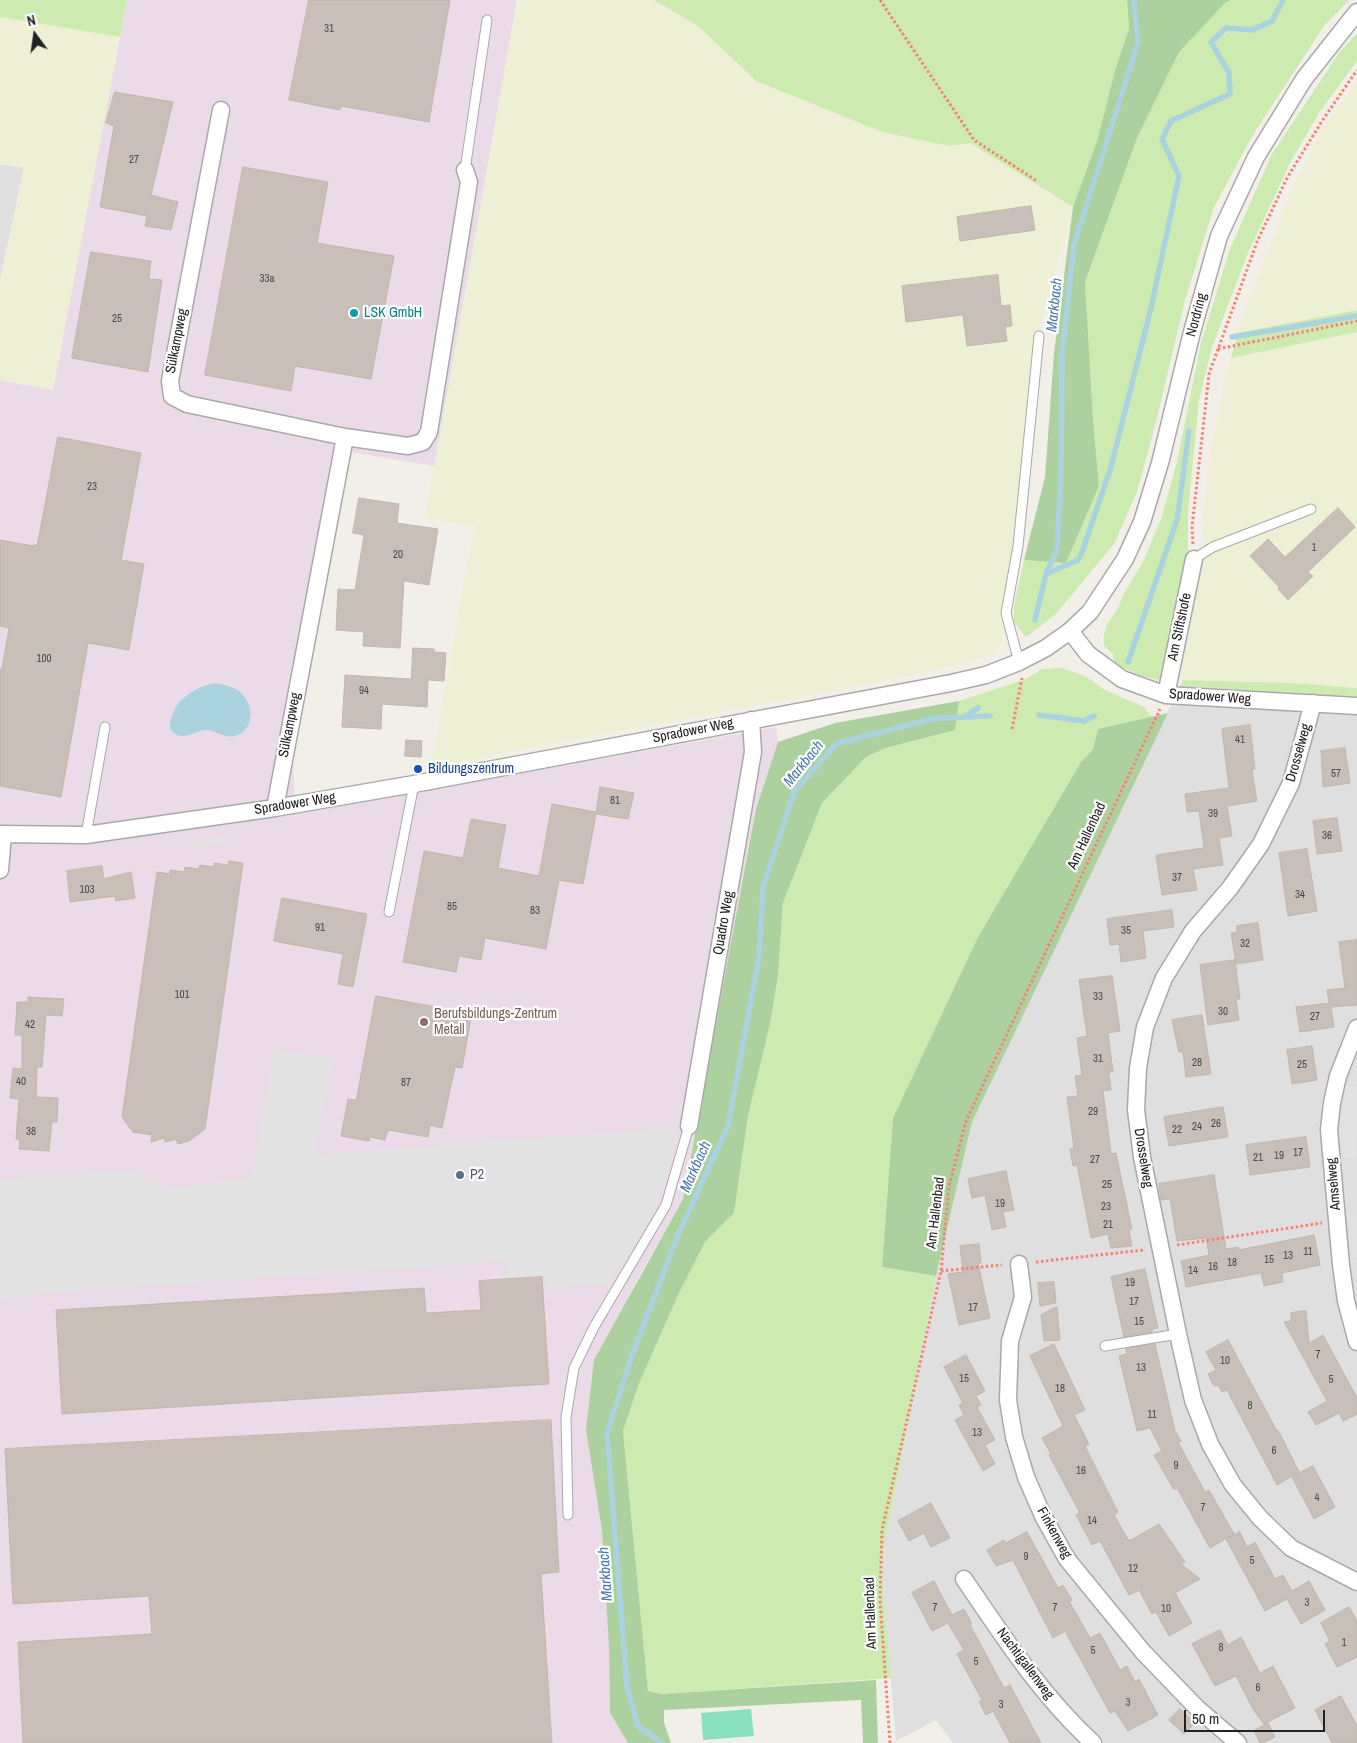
<!DOCTYPE html>
<html>
<head>
<meta charset="utf-8">
<style>
	body { margin:0 }
	#map { position:relative; width:1357px; height:1743px; overflow:hidden; background:#f2efe9; font-family:"Archivo Narrow",sans-serif }
	canvas { display:block }
	.north { position:absolute; left:10px; top:10px; width:50px; height:50px; -webkit-text-stroke:4px #fff; paint-order:stroke; rotate:346deg; font-size:14px; font-weight:700; line-height:20px; text-align:center; color:#222 }
	.north::after { content:''; display:block; margin:auto; width:18px; height:22px; background:#222; clip-path:polygon(50% 0,100% 100%,50% 72%,0 100%) }
	.scale { position:absolute; left:1184px; top:1710px; width:141px; height:22px; box-sizing:border-box; border:2px solid #222; border-top:0; padding-left:6px; font-size:15px; line-height:18px; white-space:nowrap; color:#222; -webkit-text-stroke:4px #fff; paint-order:stroke }
</style>
</head>
<body>
<div id="map">
<canvas width="1357" height="1743"></canvas>
<div class="north">N</div>
<div class="scale">50 m</div>
</div>
<script>
const ctx = document.querySelector('canvas').getContext('2d');
ctx.lineJoin = 'round';
function paint(path, color) {
  ctx.fillStyle = color;
  ctx.fill(path, 'evenodd');
}
function trace(path, color, width, dash) {
  ctx.strokeStyle = color;
  ctx.lineWidth = width;
  ctx.lineCap = dash ? 'butt' : 'round';
  ctx.setLineDash(dash || []);
  ctx.stroke(path);
}
function drawText(font, color, halo, rows, align = 'center') {
  ctx.font = font + ' "Archivo Narrow",sans-serif';
  ctx.lineWidth = 4.5;
  ctx.setLineDash([]);
  ctx.textBaseline = 'middle';
  ctx.strokeStyle = halo;
  ctx.fillStyle = color;
  for (const [text, x, y, turn = 0] of rows) {
    ctx.save();
    ctx.translate(x, y);
    ctx.rotate((+turn || 0) * Math.PI / 180);
    ctx.textAlign = isNaN(turn) ? turn : align;
    if (halo) ctx.strokeText(text, 0, 0);
    ctx.fillText(text, 0, 0);
    ctx.restore();
  }
}
paint(new Path2D(`
	M 0,164 L 24,167 L 0,281 Z
	M 1180,686 L 1357,697 L 1357,1743 L 953,1743 L 936,1720 L 896,1741 L 881,1565 L 936,1276 L 972,1122 Z`), '#e0dfdf');
paint(new Path2D(`
	M 127,0 L 517,0 L 435,466 L 350,452 L 293,761 L 296,814 L 776,727 L 778,742 L 756,809 L 683,1199 L 633,1287 L 586,1430 L 602,1531 L 609,1647 L 610,1713 L 628,1743 L 0,1743 L 0,380 L 53,390 Z`), '#ebdbe8');
paint(new Path2D(`
	M 517,0 L 654,0 L 698,26 L 756,81 L 949,146 L 970,143 L 1073,207 L 1031,356 L 1014,544 L 1001,613 L 1002,641 L 992,656 L 913,675 L 431,767 L 474,526 L 425,518 Z
	M 0,17 L 120,37 L 52,390 L 0,380 L 0,281 L 24,168 L 0,164 Z
	M 1357,80 L 1357,310 L 1237,333 L 1295,183 L 1327,122 Z
	M 1357,332 L 1357,688 L 1293,683 L 1183,680 L 1182,664 L 1204,553 L 1202,524 L 1209,461 L 1225,376 L 1231,358 Z`), '#eef0d5');
paint(new Path2D(`
	M 0,0 L 127,0 L 120,37 L 0,17 Z
	M 654,0 L 1127,0 L 1129,29 L 1116,67 L 1097,141 L 1073,207 L 970,143 L 949,146 L 882,132 L 756,81 L 698,26 Z
	M 1231,0 L 1349,0 L 1324,26 L 1254,133 L 1214,207 L 1185,300 L 1157,418 L 1137,492 L 1114,544 L 1056,614 L 1026,637 L 1014,622 L 1014,606 L 1024,560 L 1066,563 L 1099,486 L 1093,419 L 1085,282 L 1137,138 L 1179,51 L 1225,3 Z
	M 1357,33 L 1357,61 L 1319,113 L 1290,163 L 1248,253 L 1212,347 L 1199,400 L 1188,512 L 1188,563 L 1163,681 L 1139,675 L 1114,663 L 1113,654 L 1104,646 C 1101,621 1117,618 1122,597 L 1144,560 L 1162,516 L 1177,462 L 1201,343 L 1230,249 L 1272,154 L 1339,53 Z
	M 1357,310 L 1357,332 L 1231,358 L 1237,333 Z
	M 1062,668 L 1085,676 L 1105,690 L 1144,707 L 1152,717 L 1098,729 L 1093,749 L 1081,762 L 978,937 L 893,1118 L 882,1267 L 936,1276 L 881,1565 L 891,1678 L 662,1694 L 648,1691 L 623,1431 L 638,1386 L 678,1295 L 705,1242 L 734,1213 L 748,1116 L 770,1024 L 778,976 L 783,903 L 822,803 L 866,757 L 886,748 L 955,730 L 959,701 L 1017,682 L 1028,678 L 1042,669 Z
	M 1183,680 L 1293,683 L 1357,688 L 1357,697 L 1180,686 Z`), '#cdebb0');
paint(new Path2D(`
	M 1127,0 L 1231,0 L 1225,3 L 1179,52 L 1137,138 L 1085,282 L 1093,419 L 1099,486 L 1066,563 L 1024,560 L 1045,477 L 1054,353 L 1073,207 L 1097,141 L 1116,67 L 1129,29 Z
	M 959,701 L 955,730 L 886,748 L 866,757 L 822,803 L 783,903 L 778,976 L 770,1024 L 748,1116 L 734,1213 L 705,1242 L 678,1295 L 638,1386 L 623,1431 L 648,1691 L 662,1694 L 876,1680 L 878,1743 L 863,1743 L 861,1700 L 664,1710 L 664,1722 L 671,1743 L 628,1743 L 610,1713 L 609,1647 L 602,1531 L 586,1430 L 594,1360 L 683,1199 L 756,809 L 778,742 L 835,723 Z
	M 1168,713 L 972,1122 L 936,1276 L 882,1267 L 893,1118 L 978,937 L 1081,762 L 1093,749 L 1098,729 Z`), '#add19e');
paint(new Path2D(`
	M 751,1709 L 754,1736 L 703,1740 L 701,1713 Z`), '#88e0be');
paint(new Path2D(`
	M 228,837 L 229,843 L 187,850 L 186,843 Z
	M 274,1049 L 332,1059 L 315,1155 L 677,1128 L 671,1161 L 662,1190 L 653,1212 L 637,1241 L 611,1283 L 547,1288 L 546,1276 L 507,1278 L 506,1261 L 65,1291 L 0,1299 L 0,1179 L 130,1172 L 153,1179 L 160,1191 L 252,1177 Z
	M 1347,1085 L 1357,1087 L 1356,1159 L 1342,1156 L 1340,1123 Z
	M 1357,1215 L 1357,1257 L 1353,1257 L 1347,1217 Z`), '#e2e2e2');
paint(new Path2D(`
	M 215,683 C 225,685 237,687 243,695 C 255,708 253,731 235,736 C 224,739 216,730 205,730 C 191,732 182,743 170,729 C 170,703 191,688 215,683 Z`), '#aad3df');
trace(new Path2D(`
	M 1232,337 L 1357,316
	M 1046,574 L 1078,560 L 1081,555 L 1111,467 L 1151,308 L 1179,176 L 1162,139 L 1171,121 L 1230,94 L 1229,73 L 1211,42 L 1226,28 L 1252,30 L 1272,21 L 1283,0
	M 1035,620 L 1046,574 L 1057,550 L 1061,474 L 1062,355 L 1074,245 L 1138,43 L 1134,0
	M 1128,662 L 1177,520 L 1189,431
	M 1039,715 L 1084,721 L 1094,716
	M 964,717 L 990,716
	M 662,1743 L 638,1726 L 627,1687 L 607,1433 L 631,1358 L 678,1235 L 728,1126 L 759,957 L 763,887 L 794,792 L 836,744 L 931,719 L 964,717 L 978,708`), '#aad3df', 5.5);
const building = new Path2D(`
	M 309,0 L 450,0 L 429,122 L 341,106 L 340,110 L 289,100 Z
	M 115,92 L 173,102 L 151,195 L 178,202 L 171,230 L 145,226 L 147,216 L 100,207 L 114,126 L 106,123 Z
	M 243,167 L 328,182 L 317,243 L 394,256 L 371,379 L 295,366 L 291,391 L 205,375 Z
	M 1031,206 L 1035,230 L 960,241 L 957,217 Z
	M 91,252 L 151,261 L 149,279 L 162,280 L 148,372 L 72,358 Z
	M 998,275 L 1001,306 L 1010,305 L 1012,326 L 1005,327 L 1007,341 L 967,346 L 963,315 L 906,322 L 902,286 Z
	M 58,437 L 141,453 L 121,560 L 144,564 L 129,650 L 88,643 L 61,797 L 0,786 L 0,669 L 2,669 L 9,628 L 0,626 L 0,540 L 33,546 L 33,545 L 37,545 Z
	M 359,498 L 399,504 L 397,523 L 438,529 L 429,585 L 404,581 L 400,648 L 363,646 L 364,632 L 336,630 L 338,589 L 355,590 L 364,535 L 353,533 Z
	M 1338,508 L 1355,527 L 1308,572 L 1313,576 L 1288,600 L 1278,589 L 1279,587 L 1250,556 L 1268,539 L 1285,557 Z
	M 413,648 L 434,649 L 434,652 L 446,653 L 444,681 L 428,680 L 427,707 L 382,704 L 381,729 L 342,727 L 345,675 L 411,679 Z
	M 1250,725 L 1255,769 L 1252,770 L 1257,801 L 1227,806 L 1232,836 L 1219,838 L 1223,865 L 1193,869 L 1197,890 L 1162,895 L 1156,855 L 1204,848 L 1199,811 L 1187,812 L 1185,794 L 1229,788 L 1222,729 Z
	M 406,740 L 422,741 L 421,757 L 405,756 Z
	M 1345,748 L 1350,783 L 1323,787 L 1321,751 Z
	M 600,787 L 634,793 L 628,819 L 596,814 L 583,884 L 559,880 L 546,949 L 485,938 L 481,960 L 459,956 L 456,972 L 403,962 L 424,851 L 463,858 L 471,819 L 506,825 L 498,868 L 539,876 L 552,804 L 596,812 Z
	M 1337,818 L 1342,851 L 1317,854 L 1313,821 Z
	M 1307,849 L 1317,911 L 1288,916 L 1279,853 Z
	M 229,861 L 243,863 L 205,1129 L 189,1141 L 178,1144 L 176,1139 L 165,1142 L 164,1138 L 151,1142 L 152,1135 L 133,1132 L 122,1117 L 157,872 L 170,874 L 170,870 L 184,872 L 185,867 L 199,869 L 200,865 L 214,867 L 214,863 L 228,865 Z
	M 102,866 L 104,879 L 131,872 L 135,898 L 116,901 L 115,896 L 70,902 L 67,871 Z
	M 282,898 L 367,914 L 353,987 L 338,984 L 343,954 L 274,941 Z
	M 1172,910 L 1174,927 L 1143,931 L 1146,958 L 1121,962 L 1119,944 L 1110,945 L 1107,919 Z
	M 1258,923 L 1263,960 L 1236,964 L 1231,933 L 1237,932 L 1237,926 Z
	M 1357,940 L 1357,1005 L 1331,1007 L 1334,1027 L 1300,1032 L 1296,1007 L 1329,1003 L 1327,990 L 1345,988 L 1339,942 Z
	M 1235,960 L 1240,999 L 1236,999 L 1239,1020 L 1208,1025 L 1200,965 Z
	M 1112,976 L 1120,1031 L 1108,1033 L 1113,1072 L 1109,1072 L 1111,1090 L 1103,1091 L 1111,1154 L 1116,1153 L 1132,1229 L 1129,1230 L 1132,1246 L 1111,1248 L 1108,1234 L 1091,1238 L 1077,1165 L 1073,1166 L 1070,1149 L 1074,1148 L 1067,1097 L 1078,1096 L 1075,1076 L 1082,1075 L 1077,1038 L 1087,1036 L 1079,980 Z
	M 376,996 L 442,1008 L 441,1012 L 471,1018 L 462,1068 L 455,1067 L 442,1128 L 430,1125 L 428,1137 L 388,1130 L 385,1140 L 370,1137 L 369,1141 L 341,1136 L 348,1099 L 356,1100 Z
	M 28,997 L 64,999 L 62,1016 L 46,1015 L 42,1067 L 37,1067 L 36,1097 L 58,1098 L 57,1122 L 52,1122 L 49,1151 L 19,1149 L 20,1140 L 16,1139 L 19,1099 L 10,1098 L 13,1068 L 22,1069 L 22,1035 L 15,1035 L 17,1002 L 28,1002 Z
	M 1202,1015 L 1211,1074 L 1186,1077 L 1183,1052 L 1179,1052 L 1172,1020 Z
	M 1312,1046 L 1317,1080 L 1292,1084 L 1287,1050 Z
	M 1223,1107 L 1228,1137 L 1169,1146 L 1164,1117 Z
	M 1306,1137 L 1310,1167 L 1250,1175 L 1246,1145 Z
	M 1006,1171 L 1014,1210 L 1003,1212 L 1006,1227 L 992,1230 L 985,1195 L 972,1198 L 968,1179 Z
	M 1214,1175 L 1226,1249 L 1238,1247 L 1239,1250 L 1314,1235 L 1320,1265 L 1282,1273 L 1283,1282 L 1264,1286 L 1261,1273 L 1186,1287 L 1181,1261 L 1209,1255 L 1206,1238 L 1177,1241 L 1170,1199 L 1161,1200 L 1159,1184 Z
	M 979,1244 L 981,1263 L 978,1263 L 990,1318 L 959,1325 L 948,1274 L 963,1272 L 960,1246 Z
	M 1145,1269 L 1158,1328 L 1152,1329 L 1152,1332 L 1124,1337 L 1111,1277 Z
	M 542,1277 L 549,1384 L 62,1414 L 56,1310 L 424,1288 L 426,1313 L 481,1310 L 479,1281 Z
	M 1054,1282 L 1056,1303 L 1040,1306 L 1038,1283 Z
	M 1057,1307 L 1060,1340 L 1044,1341 L 1041,1315 Z
	M 1306,1311 L 1309,1343 L 1323,1335 L 1357,1398 L 1357,1414 L 1343,1421 L 1339,1413 L 1316,1425 L 1308,1412 L 1327,1401 L 1284,1322 L 1291,1321 L 1291,1313 Z
	M 1228,1340 L 1277,1431 L 1278,1430 L 1299,1472 L 1277,1485 L 1227,1390 L 1222,1392 L 1218,1385 L 1214,1386 L 1208,1374 L 1216,1370 L 1206,1352 Z
	M 1054,1344 L 1085,1410 L 1074,1415 L 1089,1444 L 1085,1446 L 1118,1512 L 1114,1515 L 1129,1541 L 1159,1524 L 1185,1562 L 1181,1564 L 1200,1579 L 1175,1593 L 1192,1623 L 1169,1636 L 1156,1612 L 1152,1614 L 1139,1590 L 1129,1595 L 1100,1541 L 1092,1545 L 1076,1515 L 1080,1513 L 1049,1455 L 1051,1454 L 1042,1438 L 1063,1426 L 1030,1356 Z
	M 1155,1344 L 1175,1431 L 1181,1441 L 1178,1442 L 1205,1492 L 1209,1490 L 1234,1534 L 1210,1548 L 1177,1488 L 1174,1490 L 1154,1455 L 1162,1451 L 1150,1428 L 1137,1431 L 1119,1356 L 1127,1354 L 1126,1349 Z
	M 966,1355 L 985,1391 L 976,1396 L 981,1405 L 977,1407 L 995,1440 L 985,1445 L 995,1464 L 983,1471 L 955,1420 L 964,1415 L 959,1405 L 963,1403 L 944,1367 Z
	M 551,1420 L 559,1572 L 541,1574 L 552,1743 L 23,1743 L 18,1642 L 152,1634 L 149,1596 L 13,1604 L 5,1449 Z
	M 1313,1466 L 1335,1507 L 1314,1519 L 1292,1477 Z
	M 931,1503 L 950,1538 L 931,1547 L 924,1533 L 909,1541 L 898,1521 Z
	M 1027,1532 L 1058,1588 L 1063,1585 L 1072,1600 L 1069,1601 L 1090,1638 L 1100,1633 L 1120,1670 L 1127,1666 L 1135,1682 L 1139,1679 L 1158,1715 L 1128,1731 L 1115,1711 L 1110,1713 L 1065,1631 L 1053,1638 L 1013,1560 L 996,1566 L 987,1550 L 1004,1540 L 1005,1543 Z
	M 1240,1532 L 1247,1547 L 1255,1542 L 1275,1579 L 1283,1575 L 1292,1591 L 1309,1581 L 1325,1610 L 1301,1624 L 1287,1599 L 1265,1611 L 1226,1539 Z
	M 934,1581 L 952,1615 L 964,1609 L 972,1624 L 970,1625 L 1004,1688 L 1010,1685 L 1041,1743 L 1010,1743 L 993,1711 L 986,1715 L 979,1702 L 982,1700 L 957,1654 L 964,1650 L 948,1623 L 932,1631 L 912,1593 Z
	M 1349,1607 L 1357,1621 L 1357,1657 L 1337,1667 L 1325,1644 L 1330,1641 L 1321,1623 Z
	M 1220,1630 L 1228,1645 L 1241,1637 L 1260,1673 L 1273,1666 L 1295,1708 L 1264,1724 L 1254,1711 L 1236,1676 L 1215,1686 L 1192,1644 Z
	M 1341,1696 L 1357,1726 L 1357,1743 L 1332,1743 L 1315,1710 Z
	M 1180,1709 L 1195,1723 L 1184,1734 L 1169,1720 Z
	M 1268,1723 L 1275,1737 L 1263,1743 L 1260,1743 L 1254,1731 Z`);
paint(building, '#c7bfb8');
trace(building, '#c4b6ab', 1);
const service = new Path2D(`
	M 465,170 L 487,20
	M 1194,559 L 1213,547 L 1311,509
	M 1019,662 L 1006,613 L 1018,546 L 1039,336
	M 86,835 L 105,727
	M 389,912 L 414,784
	M 1105,1346 L 1178,1334
	M 568,1515 L 566,1417 L 574,1368 L 594,1327 L 666,1205 L 689,1126`);
const minor = new Path2D(`
	M 221,110 L 170,381 L 172,396 L 187,404 L 345,437 L 408,446 L 423,442 L 429,432 L 469,182 L 465,170
	M 1070,631 L 1088,654 L 1122,679 L 1166,695 L 1357,706
	M 1166,695 L 1194,559
	M 1313,703 L 1291,783 L 1261,844 L 1230,888 L 1193,931 L 1164,978 L 1145,1027 L 1138,1068 L 1136,1110 L 1142,1157 L 1178,1334 L 1193,1400 L 1210,1444 L 1233,1485 L 1260,1518 L 1291,1548 L 1357,1582
	M 275,808 L 345,437
	M 0,834 L 86,835 L 275,808 L 414,784 L 951,683 L 986,675 L 1019,662 L 1046,648 L 1070,631 L 1090,612 L 1125,559 L 1142,522 L 1160,463 L 1192,332 L 1219,236 L 1256,157 L 1304,79 L 1357,12
	M 0,870 L 3,835
	M 1357,1028 L 1338,1076 L 1332,1103 L 1329,1130 L 1341,1265 L 1346,1301 L 1357,1342
	M 689,1126 L 753,752 L 751,720
	M 1019,1264 L 1023,1297 L 1010,1341 L 1008,1400 L 1014,1437 L 1026,1477 L 1043,1516 L 1067,1559 L 1143,1652 L 1198,1709 L 1238,1743
	M 964,1579 C 1004,1638 1041,1695 1093,1743`);
trace(service, '#a9a9a9', 11);
trace(minor, '#a9a9a9', 19);
trace(new Path2D(`
	M 880,0 L 974,140 L 1037,181
	M 1218,349 L 1357,321
	M 1193,544 L 1192,527 L 1209,374 L 1257,242 L 1287,178 L 1322,121 L 1357,70
	M 1012,729 L 1022,678
	M 1177,1245 L 1322,1223
	M 1036,1262 L 1144,1250
	M 941,1271 L 1002,1265
	M 890,1743 L 880,1600 L 882,1530 L 941,1271 L 949,1186 L 966,1121 L 1160,709`), '#fa8072', 3, [2.5, 2.5]);
trace(service, '#fff', 9);
trace(minor, '#fff', 16);
for (const [x, y, r, color] of [
	[354,313,5,"#0f9aa8"],
	[418,769,5,"#1a4fb4"],
	[424,1022,5,"#8d6e63"],
	[460,1175,5,"#5c6f8a"]
]) {
  const dot = new Path2D();
  dot.arc(x, y, r, 0, 2 * Math.PI);
  ctx.fillStyle = color;
  ctx.fill(dot);
  trace(dot, '#fff', 2);
}
drawText('11px', '#4b4948', null, [
	["31",329,29],
	["27",134,160],
	["33a",267,279],
	["25",117,319],
	["23",92,487],
	["1",1314,548],
	["20",398,555],
	["100",44,659],
	["94",364,691],
	["41",1240,740],
	["57",1336,774],
	["81",615,801],
	["39",1213,814],
	["36",1327,836],
	["37",1177,878],
	["103",87,890],
	["34",1300,895],
	["85",452,907],
	["83",535,911],
	["91",320,928],
	["35",1126,931],
	["32",1245,944],
	["101",182,995],
	["33",1098,997],
	["30",1223,1012],
	["27",1315,1017],
	["42",30,1025],
	["31",1098,1059],
	["28",1197,1063],
	["25",1302,1065],
	["40",21,1082],
	["87",406,1083],
	["29",1093,1112],
	["26",1216,1124],
	["24",1197,1127],
	["22",1177,1130],
	["38",31,1132],
	["17",1298,1153],
	["19",1279,1156],
	["21",1258,1158],
	["27",1095,1160],
	["25",1107,1185],
	["19",1000,1204],
	["23",1106,1207],
	["21",1108,1225],
	["11",1308,1252],
	["13",1288,1256],
	["15",1269,1260],
	["18",1232,1263],
	["16",1213,1267],
	["14",1193,1271],
	["19",1130,1283],
	["17",1134,1302],
	["17",973,1308],
	["15",1139,1322],
	["7",1318,1355],
	["10",1225,1361],
	["13",1141,1368],
	["15",964,1379],
	["5",1331,1380],
	["18",1060,1389],
	["8",1250,1406],
	["11",1152,1415],
	["13",977,1433],
	["6",1274,1451],
	["9",1176,1466],
	["16",1081,1471],
	["4",1317,1498],
	["7",1203,1508],
	["14",1092,1521],
	["9",1026,1557],
	["5",1252,1561],
	["12",1133,1569],
	["3",1307,1603],
	["7",935,1608],
	["7",1055,1608],
	["10",1166,1609],
	["1",1344,1643],
	["8",1221,1648],
	["5",1093,1651],
	["5",976,1662],
	["6",1258,1688],
	["3",1128,1703],
	["3",1001,1705]
]);
drawText('14px', '#0d838f', '#fff', [
	["LSK GmbH",364,313]
], 'left');
drawText('14px', '#222', '#fff', [
	["Nordring",1197,315,-75],
	["Sülkampweg",177,341,-79],
	["Am Stiftshofe",1180,627,-78],
	["Spradower Weg",1210,697,4],
	["Sülkampweg",290,725,-79],
	["Spradower Weg",693,731,-11],
	["Drosselweg",1299,753,-74],
	["Spradower Weg",295,804,-9],
	["Am Hallenbad",1087,836,-65],
	["Quadro Weg",724,923,-80],
	["Drosselweg",1143,1158,81],
	["Amselweg",1334,1184,-95],
	["Am Hallenbad",936,1213,-83],
	["Finkenweg",1054,1533,61],
	["Am Hallenbad",871,1613,-92],
	["Nachtigallenweg",1025,1664,53]
]);
drawText('14px', '#164399', '#fff', [
	["Bildungszentrum",428,769]
], 'left');
drawText('14px', '#785e54', '#fff', [
	["Berufsbildungs-Zentrum",434,1014],
	["Metall",434,1030]
], 'left');
drawText('14px', '#4e5e75', '#fff', [
	["P2",470,1175]
], 'left');
drawText('italic 15px', '#4a7aab', '#fff', [
	["Markbach",1055,305,-84],
	["Markbach",804,764,-51],
	["Markbach",696,1167,-66],
	["Markbach",606,1574,-94]
]);
</script>
</body>
</html>
